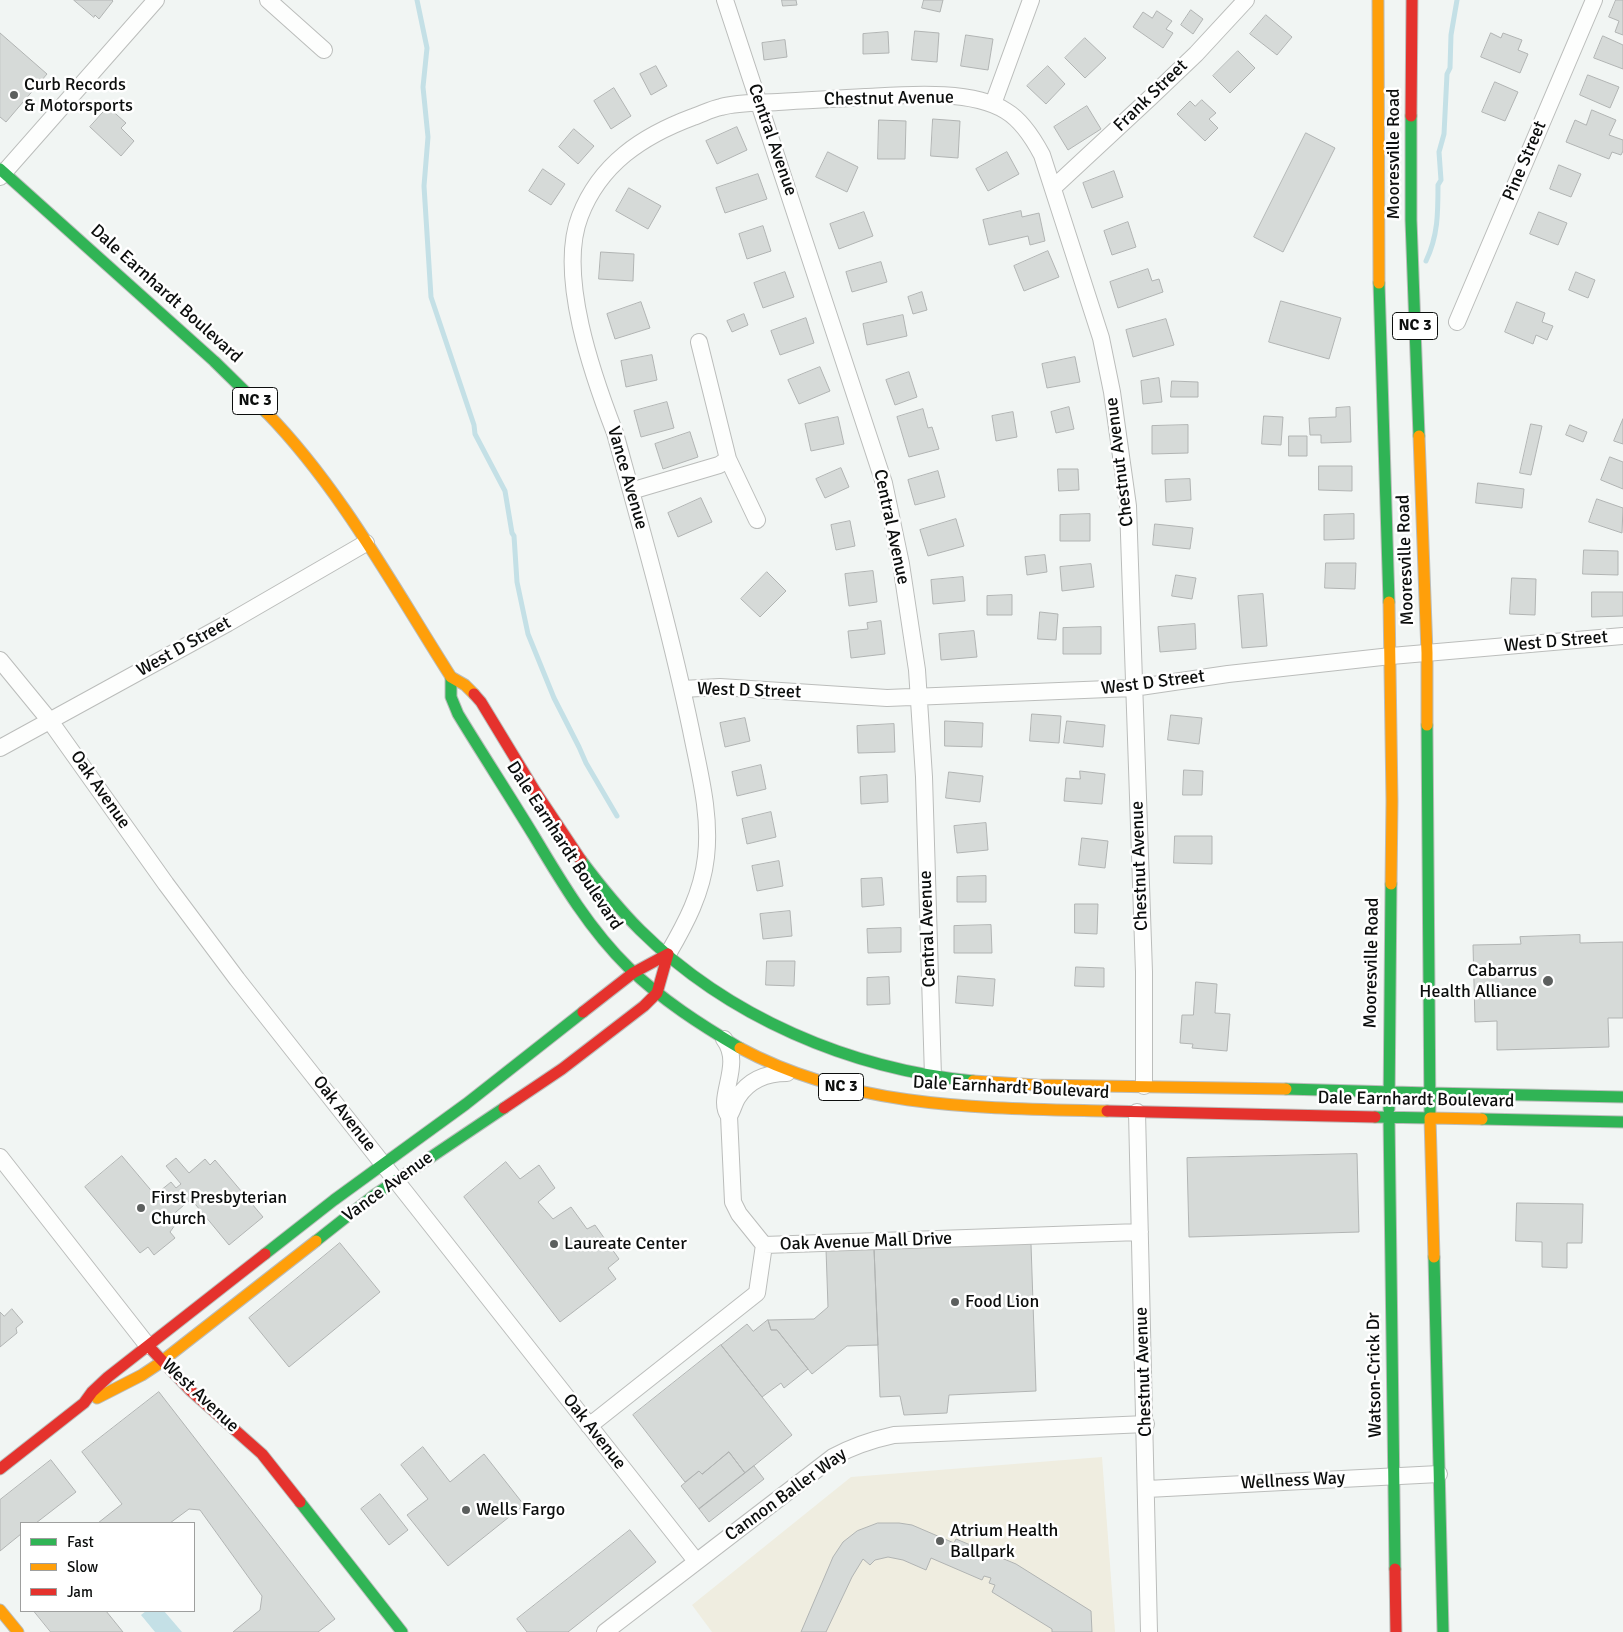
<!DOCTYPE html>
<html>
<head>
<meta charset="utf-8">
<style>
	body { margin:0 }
	#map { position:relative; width:1623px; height:1632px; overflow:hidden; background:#f1f5f3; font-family:Signika,sans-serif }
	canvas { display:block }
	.legend { position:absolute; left:20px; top:1522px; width:175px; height:90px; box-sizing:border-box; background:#fff; border:1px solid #9e9f9e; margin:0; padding:6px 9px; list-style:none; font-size:15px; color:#0c0e0d }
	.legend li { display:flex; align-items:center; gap:10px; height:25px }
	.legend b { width:25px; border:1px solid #9e9f9e }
</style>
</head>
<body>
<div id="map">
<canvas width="1623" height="1632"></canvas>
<ul class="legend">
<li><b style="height:6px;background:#30b455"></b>Fast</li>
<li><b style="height:6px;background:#ff9f0a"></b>Slow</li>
<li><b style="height:6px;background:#e5322d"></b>Jam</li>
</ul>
</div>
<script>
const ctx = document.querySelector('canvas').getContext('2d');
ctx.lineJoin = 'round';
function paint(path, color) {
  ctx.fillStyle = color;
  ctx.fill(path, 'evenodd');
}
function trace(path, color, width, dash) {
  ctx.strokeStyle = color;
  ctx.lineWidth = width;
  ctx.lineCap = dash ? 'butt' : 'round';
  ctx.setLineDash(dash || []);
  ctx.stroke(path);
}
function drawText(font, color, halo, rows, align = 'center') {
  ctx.font = font + ' Signika,sans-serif';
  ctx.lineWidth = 5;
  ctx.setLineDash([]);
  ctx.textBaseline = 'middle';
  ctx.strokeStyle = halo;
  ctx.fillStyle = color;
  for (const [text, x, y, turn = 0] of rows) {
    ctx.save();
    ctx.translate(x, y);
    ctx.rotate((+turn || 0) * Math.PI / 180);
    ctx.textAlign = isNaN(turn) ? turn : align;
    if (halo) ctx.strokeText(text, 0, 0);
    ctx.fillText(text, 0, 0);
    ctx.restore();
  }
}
paint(new Path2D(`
	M 1102,1457 L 1115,1632 L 712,1632 L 692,1605 L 851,1477 Z`), '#efede0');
paint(new Path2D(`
	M 146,1611 L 164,1611 L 182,1632 L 155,1632 L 141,1615 Z`), '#c4e0e6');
trace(new Path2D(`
	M 417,0 L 427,48 L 423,87 L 428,137 L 424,186 L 431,297 L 474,425 L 475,434 L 505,491 L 512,533 L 514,536 L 517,582 L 528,634 L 554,698 L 579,747 L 586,763 L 617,816
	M 1426,261 C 1438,236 1438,213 1438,185 L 1441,180 L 1439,152 L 1444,134 L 1447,74 L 1450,68 L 1451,35 L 1457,0`), '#c4e0e6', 5);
const building = new Path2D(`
	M 74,0 L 112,0 L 113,1 L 99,19 L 95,15 L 94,17 Z
	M 782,0 L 796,0 L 797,5 L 783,6 Z
	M 924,0 L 943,0 L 940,12 L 922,8 Z
	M 1616,0 L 1623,0 L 1623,35 L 1615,32 L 1619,21 L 1609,17 Z
	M 1191,10 L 1203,19 L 1193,34 L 1181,25 Z
	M 1157,11 L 1172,21 L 1166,29 L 1173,33 L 1163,48 L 1133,27 L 1143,12 L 1152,18 Z
	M 1266,15 L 1292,37 L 1277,55 L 1250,34 Z
	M 915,31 L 939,33 L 937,62 L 912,60 Z
	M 888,32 L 889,53 L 863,54 L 863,34 Z
	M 0,33 L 47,74 L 6,122 L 0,117 Z
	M 1491,33 L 1501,38 L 1503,33 L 1522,40 L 1518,50 L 1528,54 L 1520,73 L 1481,57 Z
	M 966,35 L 993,39 L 988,70 L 961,66 Z
	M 1603,36 L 1623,45 L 1623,69 L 1594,58 Z
	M 1085,38 L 1106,58 L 1085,78 L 1065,58 Z
	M 785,40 L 787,57 L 764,60 L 762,43 Z
	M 1238,51 L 1255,68 L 1230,93 L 1213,76 Z
	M 656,66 L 667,86 L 651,95 L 640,74 Z
	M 1048,66 L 1065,84 L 1046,104 L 1027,86 Z
	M 1588,75 L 1619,87 L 1610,108 L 1580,95 Z
	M 1495,82 L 1518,92 L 1505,121 L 1482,112 Z
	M 614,88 L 631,116 L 611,129 L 594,101 Z
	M 1202,100 L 1216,113 L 1209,119 L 1218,128 L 1205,141 L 1177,114 L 1190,101 L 1195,106 Z
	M 1087,106 L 1101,129 L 1068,150 L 1054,127 Z
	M 108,107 L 126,123 L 121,128 L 134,141 L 121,156 L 90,127 Z
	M 1592,110 L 1616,120 L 1609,135 L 1623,140 L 1623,151 L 1621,155 L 1612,152 L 1609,159 L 1566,142 L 1575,120 L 1586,125 Z
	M 933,119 L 960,121 L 958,158 L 931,156 Z
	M 879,120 L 906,121 L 905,159 L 878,159 Z
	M 737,127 L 747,150 L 717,164 L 706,141 Z
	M 574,129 L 594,146 L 578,164 L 559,147 Z
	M 1306,133 L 1335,148 L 1283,252 L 1254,237 Z
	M 828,152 L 858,167 L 847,192 L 816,177 Z
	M 1007,152 L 1019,174 L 988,191 L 976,169 Z
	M 1559,165 L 1581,174 L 1571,197 L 1550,189 Z
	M 543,169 L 565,184 L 551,205 L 529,191 Z
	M 1114,171 L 1123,197 L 1092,208 L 1083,183 Z
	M 758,174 L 767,199 L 725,213 L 716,188 Z
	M 629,188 L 661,206 L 648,229 L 616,211 Z
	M 1021,211 L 1022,217 L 1039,213 L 1045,241 L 1030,245 L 1028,236 L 989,245 L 983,220 Z
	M 864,212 L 873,236 L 839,249 L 830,224 Z
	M 1539,212 L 1567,223 L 1558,245 L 1530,234 Z
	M 1128,222 L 1136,247 L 1112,255 L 1104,231 Z
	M 763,226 L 771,251 L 747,259 L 739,234 Z
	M 1048,251 L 1059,277 L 1024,291 L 1014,266 Z
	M 601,252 L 634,254 L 633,281 L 599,279 Z
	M 881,262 L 887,282 L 852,292 L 846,272 Z
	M 1148,269 L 1152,281 L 1159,279 L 1163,292 L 1118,308 L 1110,282 Z
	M 785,272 L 794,297 L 763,308 L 754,283 Z
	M 1576,272 L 1595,280 L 1588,298 L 1569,290 Z
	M 922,292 L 927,310 L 913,314 L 908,297 Z
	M 1281,301 L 1341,318 L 1329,359 L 1269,342 Z
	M 641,302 L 650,328 L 615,339 L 607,314 Z
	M 1517,302 L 1545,313 L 1542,322 L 1553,326 L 1547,340 L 1536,335 L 1533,344 L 1505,332 Z
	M 744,314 L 748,325 L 732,332 L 727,321 Z
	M 903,315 L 907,336 L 867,345 L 863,324 Z
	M 806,318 L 814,343 L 780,355 L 771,331 Z
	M 1166,319 L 1174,345 L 1133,357 L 1126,330 Z
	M 652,355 L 657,380 L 626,387 L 621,361 Z
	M 1075,357 L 1080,382 L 1047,388 L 1042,364 Z
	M 820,367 L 830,391 L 799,404 L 788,380 Z
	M 909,372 L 917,397 L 895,405 L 886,380 Z
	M 1159,378 L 1162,402 L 1143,404 L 1141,381 Z
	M 1172,381 L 1198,382 L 1198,397 L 1171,397 Z
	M 667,402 L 674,428 L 641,437 L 634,411 Z
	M 1069,407 L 1074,429 L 1056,433 L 1051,412 Z
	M 1350,407 L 1351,442 L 1321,443 L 1321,435 L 1310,435 L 1309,418 L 1336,417 L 1336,408 Z
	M 923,409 L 928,428 L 932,427 L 939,449 L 909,457 L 897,417 Z
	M 1013,412 L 1017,437 L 996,441 L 992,416 Z
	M 1264,416 L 1283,417 L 1281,445 L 1262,444 Z
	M 838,417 L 844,444 L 811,451 L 805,424 Z
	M 1623,419 L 1623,444 L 1614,441 Z
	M 1531,424 L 1542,426 L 1531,475 L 1520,473 Z
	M 1188,425 L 1188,453 L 1152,454 L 1152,426 Z
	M 1570,425 L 1587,432 L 1583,442 L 1566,435 Z
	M 690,432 L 698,457 L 663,469 L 655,444 Z
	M 1289,436 L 1307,436 L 1307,456 L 1289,456 Z
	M 1610,457 L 1623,462 L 1623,489 L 1601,480 Z
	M 1319,466 L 1352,466 L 1352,491 L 1319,490 Z
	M 841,468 L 849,487 L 825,498 L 816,479 Z
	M 1058,469 L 1078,469 L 1079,490 L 1059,491 Z
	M 938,471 L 945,497 L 915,505 L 908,480 Z
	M 1190,479 L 1191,500 L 1166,502 L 1165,480 Z
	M 1478,483 L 1524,489 L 1522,508 L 1476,503 Z
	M 701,498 L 712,522 L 678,537 L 668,513 Z
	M 1597,499 L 1623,508 L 1622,533 L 1589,522 Z
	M 1090,514 L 1090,541 L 1060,541 L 1060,515 Z
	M 1354,514 L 1354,539 L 1324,540 L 1324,515 Z
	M 956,519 L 964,546 L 928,556 L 920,530 Z
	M 850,521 L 855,546 L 836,550 L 831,525 Z
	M 1155,524 L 1193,528 L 1190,549 L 1153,545 Z
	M 1584,550 L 1618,551 L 1618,575 L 1583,574 Z
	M 1045,555 L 1047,572 L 1027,575 L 1025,557 Z
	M 1326,563 L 1356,563 L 1355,589 L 1325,588 Z
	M 1091,564 L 1094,587 L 1062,591 L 1060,567 Z
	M 873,571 L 877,602 L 849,606 L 845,574 Z
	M 767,572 L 786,591 L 760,617 L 741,599 Z
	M 1176,575 L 1196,578 L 1192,599 L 1172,596 Z
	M 963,577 L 965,601 L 933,604 L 931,580 Z
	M 1512,578 L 1536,579 L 1535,615 L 1510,614 Z
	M 1592,592 L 1623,592 L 1623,616 L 1592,617 Z
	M 1263,594 L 1267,646 L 1242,648 L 1238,596 Z
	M 1012,595 L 1012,615 L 987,615 L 987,596 Z
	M 1040,612 L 1058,614 L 1056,640 L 1038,639 Z
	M 881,621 L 885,654 L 851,658 L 848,631 L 868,629 L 867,623 Z
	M 1195,624 L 1196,649 L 1160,652 L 1158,627 Z
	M 1101,627 L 1101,654 L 1063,654 L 1063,628 Z
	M 974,631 L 977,657 L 941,660 L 939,634 Z
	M 1032,714 L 1061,716 L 1059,743 L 1030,741 Z
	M 1171,715 L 1202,718 L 1199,744 L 1168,740 Z
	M 745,718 L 750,741 L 725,747 L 720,723 Z
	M 945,721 L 983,723 L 982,747 L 945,746 Z
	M 1067,721 L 1105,725 L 1103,747 L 1064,743 Z
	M 894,724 L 895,752 L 858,753 L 857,726 Z
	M 761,765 L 766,789 L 737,796 L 732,772 Z
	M 1184,770 L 1203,771 L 1202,795 L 1183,795 Z
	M 1080,771 L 1105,774 L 1102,804 L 1064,801 L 1066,778 L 1080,779 Z
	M 949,772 L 983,776 L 980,802 L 946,798 Z
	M 887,775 L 888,802 L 861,804 L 860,777 Z
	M 771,812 L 776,837 L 747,844 L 742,819 Z
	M 986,823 L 988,850 L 957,853 L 954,826 Z
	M 1175,836 L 1212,836 L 1212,864 L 1174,863 Z
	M 1082,838 L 1108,841 L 1105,868 L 1079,865 Z
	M 779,861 L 783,886 L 757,891 L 752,866 Z
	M 986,876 L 986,902 L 957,902 L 957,877 Z
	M 882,878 L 884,905 L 862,907 L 861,879 Z
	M 1075,904 L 1098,904 L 1097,934 L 1075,933 Z
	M 790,911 L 792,936 L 763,939 L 760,914 Z
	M 991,925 L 992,953 L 954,953 L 954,926 Z
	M 901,928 L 901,952 L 868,953 L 867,929 Z
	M 1580,935 L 1580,943 L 1623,942 L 1623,1018 L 1608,1018 L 1609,1047 L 1497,1050 L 1497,1021 L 1475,1022 L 1473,945 L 1521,944 L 1520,937 Z
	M 767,961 L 795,961 L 794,986 L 766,985 Z
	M 1076,967 L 1104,968 L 1104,987 L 1075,986 Z
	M 958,976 L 995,979 L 993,1006 L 956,1003 Z
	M 889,977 L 890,1004 L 867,1005 L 867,978 Z
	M 1196,982 L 1217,984 L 1215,1013 L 1230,1014 L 1227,1051 L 1192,1048 L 1193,1044 L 1180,1043 L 1182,1015 L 1193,1015 Z
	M 1357,1154 L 1359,1232 L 1189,1237 L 1187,1158 Z
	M 122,1156 L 155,1195 L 171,1182 L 176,1188 L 181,1184 L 166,1166 L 176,1158 L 189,1173 L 205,1159 L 210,1165 L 215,1160 L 263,1217 L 229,1245 L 191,1199 L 169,1218 L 175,1225 L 170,1232 L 175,1238 L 154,1255 L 148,1247 L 140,1253 L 85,1187 Z
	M 506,1162 L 520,1179 L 539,1165 L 555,1188 L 538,1202 L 553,1219 L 571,1207 L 587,1229 L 595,1225 L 619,1259 L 608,1268 L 616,1279 L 560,1322 L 464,1197 Z
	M 1517,1203 L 1583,1204 L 1582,1243 L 1567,1243 L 1567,1268 L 1542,1267 L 1542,1242 L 1516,1241 Z
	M 340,1243 L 380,1292 L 289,1367 L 249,1318 Z
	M 1031,1244 L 1036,1391 L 949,1395 L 947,1413 L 904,1415 L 900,1396 L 880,1397 L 874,1248 Z
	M 874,1248 L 878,1345 L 847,1346 L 812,1374 L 777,1330 L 771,1330 L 768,1320 L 814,1319 L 828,1307 L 826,1249 Z
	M 12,1309 L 23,1322 L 16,1328 L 17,1333 L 0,1347 L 0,1312 L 4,1316 Z
	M 768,1320 L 771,1330 L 777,1330 L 808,1369 L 784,1388 L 781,1383 L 762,1397 L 721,1345 L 747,1324 L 753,1331 Z
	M 721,1345 L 792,1435 L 745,1473 L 729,1452 L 702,1474 L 699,1471 L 685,1482 L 633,1415 Z
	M 159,1392 L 335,1619 L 318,1632 L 233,1632 L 260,1610 L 262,1596 L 200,1510 L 189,1509 L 170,1523 L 98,1523 L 122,1504 L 82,1452 Z
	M 423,1447 L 450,1482 L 484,1454 L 524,1505 L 448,1566 L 407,1515 L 428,1499 L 401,1465 Z
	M 729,1452 L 745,1473 L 699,1509 L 681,1486 L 699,1471 L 702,1474 Z
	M 51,1460 L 76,1492 L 36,1523 L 21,1523 L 21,1534 L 0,1551 L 0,1500 Z
	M 754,1466 L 764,1479 L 709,1522 L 699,1509 Z
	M 380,1494 L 408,1530 L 389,1545 L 361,1509 Z
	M 878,1523 L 899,1523 L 912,1525 L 954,1543 L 956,1539 L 1016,1564 L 1091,1611 L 1092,1632 L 1052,1632 L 1052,1629 L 992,1592 L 995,1585 L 989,1583 L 991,1578 L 984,1576 L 982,1580 L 931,1558 L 926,1570 L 903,1560 L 888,1557 L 875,1560 L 870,1565 L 863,1559 L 852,1577 L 826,1632 L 801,1632 L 833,1557 L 843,1542 L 857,1531 Z
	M 630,1530 L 656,1562 L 568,1632 L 527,1632 L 517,1619 Z
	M 34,1611 L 106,1611 L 123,1632 L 51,1632 Z`);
paint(building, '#d6dad8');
trace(building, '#b1b4b3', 1);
const street = new Path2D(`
	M 268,0 L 324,50
	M 725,0 L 884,483 L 901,564 L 917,670 L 924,777 L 933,1077
	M 993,104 L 1031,0
	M 0,177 L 156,0
	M 1053,188 L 1151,97 L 1196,54 L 1246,0
	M 1457,322 L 1594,0
	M 728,459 L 757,520
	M 631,491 L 719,465 L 728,459 L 699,342
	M 0,660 L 50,721 L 166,884 L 237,979 L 696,1561
	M 682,689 L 720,687 L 887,698 L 1133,688 L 1228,674 L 1391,656 L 1623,636
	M 0,748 L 228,623 L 366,543
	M 668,954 C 686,923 702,893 706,857 C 711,814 699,771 691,730 C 670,629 642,531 615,433 C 593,376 557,275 580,216 C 600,164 642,136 693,117 C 702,114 711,109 721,107 C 739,102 759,103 778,102 C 807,100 836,99 865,97 C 905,95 971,89 1006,111 C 1021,120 1034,140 1042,155 L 1101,338 L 1112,392 L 1128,506 L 1144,972 L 1144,1086
	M 724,1039 C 744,1065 715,1098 729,1116 L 733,1202 L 739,1214 L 764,1245
	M 1137,1112 L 1149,1632
	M 729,1116 C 733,1110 734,1103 738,1097 C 749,1080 767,1073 787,1073
	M 0,1157 L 148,1346
	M 589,1426 L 757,1293 L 764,1245 L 1140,1232
	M 1147,1489 L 1439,1474
	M 605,1632 L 833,1457 C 853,1446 871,1440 894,1435 L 1146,1424`);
const fast = new Path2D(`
	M 1411,116 L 1411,220 L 1419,436
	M 0,169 L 214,361 L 266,412
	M 1379,283 L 1389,602
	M 451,677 L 451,697 L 458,714 C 483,755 509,795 534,836 C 562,883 590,930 629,968 C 662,1000 701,1025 740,1048
	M 581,860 C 599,884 618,908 640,930 C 728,1017 850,1069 973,1081
	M 1286,1089 L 1429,1093
	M 1429,1093 L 1623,1097
	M 1389,1109 L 1391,884
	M 1375,1117 L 1430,1118 L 1427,725
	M 1389,1117 L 1395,1569
	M 1482,1119 L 1623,1122
	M 316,1241 L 373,1196 L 504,1108
	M 265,1254 L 334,1200 L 466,1104 L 583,1012
	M 1434,1257 L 1443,1632
	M 300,1502 L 402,1632`);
const slow = new Path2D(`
	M 1378,0 L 1379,283
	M 266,412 C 341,489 393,586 451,677 L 465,685 L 474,694
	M 1419,436 L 1427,653 L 1427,725
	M 1389,602 L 1392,801 L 1391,884
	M 740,1048 C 853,1109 982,1108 1107,1111
	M 973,1081 L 1037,1085 L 1286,1089
	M 1434,1257 L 1430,1118 L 1482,1119
	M 97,1398 L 142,1375 L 157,1365 L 316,1241
	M 0,1610 L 18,1632`);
const jam = new Path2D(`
	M 1411,116 L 1412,0
	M 474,694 L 481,702 L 535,791 L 581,860
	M 583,1012 L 633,973 L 668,954
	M 504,1108 L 562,1069 L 644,1006 L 657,993 L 668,954
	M 1107,1111 L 1375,1117
	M 152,1350 L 191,1391 L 262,1454 L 300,1502
	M 0,1469 L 84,1403 L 92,1392 L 108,1377 L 265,1254
	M 1395,1569 L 1396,1632`);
trace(street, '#bbbdbb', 18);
trace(fast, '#bbbdbb', 13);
trace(slow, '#bbbdbb', 13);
trace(jam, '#bbbdbb', 13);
trace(street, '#fdfefd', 16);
trace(fast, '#30b455', 11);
trace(slow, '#ff9f0a', 11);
trace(jam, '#e5322d', 11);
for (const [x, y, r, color] of [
	[14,95,5,"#5c5f5e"],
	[1548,981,6,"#5c5f5e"],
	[141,1208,5,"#5c5f5e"],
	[554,1244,5,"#5c5f5e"],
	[955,1302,5,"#5c5f5e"],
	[466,1510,5,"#5c5f5e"],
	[940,1541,5,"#5c5f5e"]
]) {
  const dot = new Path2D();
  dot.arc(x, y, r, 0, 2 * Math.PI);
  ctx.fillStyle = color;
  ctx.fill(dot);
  trace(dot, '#fff', 2);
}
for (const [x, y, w] of [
	[1415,326,45],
	[255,401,45],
	[841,1087,45]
]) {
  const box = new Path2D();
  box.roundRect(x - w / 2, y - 13.5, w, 27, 4);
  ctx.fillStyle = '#fff';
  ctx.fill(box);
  trace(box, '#0c0e0d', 1);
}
drawText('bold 16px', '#0c0e0d', null, [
	["NC 3",1415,326],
	["NC 3",255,401],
	["NC 3",841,1087]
]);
drawText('18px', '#0c0e0d', '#fff', [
	["Curb Records",24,85],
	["& Motorsports",24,106],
	["Cabarrus",1537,971,"right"],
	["Health Alliance",1537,992,"right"],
	["First Presbyterian",151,1198],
	["Church",151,1219],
	["Laureate Center",564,1244],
	["Food Lion",965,1302],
	["Wells Fargo",476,1510],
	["Atrium Health",950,1531],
	["Ballpark",950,1552]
], 'left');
drawText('18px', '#0c0e0d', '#fff', [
	["Frank Street",1151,96,-44],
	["Chestnut Avenue",889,99,-1],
	["Central Avenue",772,140,71],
	["Mooresville Road",1394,154,-90],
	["Pine Street",1525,161,-67],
	["Dale Earnhardt Boulevard",166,294,42],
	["Chestnut Avenue",1120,462,-97],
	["Vance Avenue",627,478,74],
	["Central Avenue",891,527,78],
	["Mooresville Road",1406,560,-92],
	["West D Street",1556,642,-5],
	["West D Street",184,647,-29],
	["West D Street",1153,683,-7],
	["West D Street",749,691,2],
	["Oak Avenue",100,790,55],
	["Dale Earnhardt Boulevard",564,846,57],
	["Chestnut Avenue",1140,866,-92],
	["Central Avenue",928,929,-92],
	["Mooresville Road",1372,963,-89],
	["Dale Earnhardt Boulevard",1011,1088,3],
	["Dale Earnhardt Boulevard",1416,1100,1],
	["Oak Avenue",344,1114,52],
	["Vance Avenue",388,1187,-36],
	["Oak Avenue Mall Drive",866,1242,-2],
	["Chestnut Avenue",1144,1372,-92],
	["Watson-Crick Dr",1375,1375,-91],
	["West Avenue",200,1396,43],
	["Oak Avenue",594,1432,52],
	["Wellness Way",1293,1481,-3],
	["Cannon Baller Way",786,1495,-36]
]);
</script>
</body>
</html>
